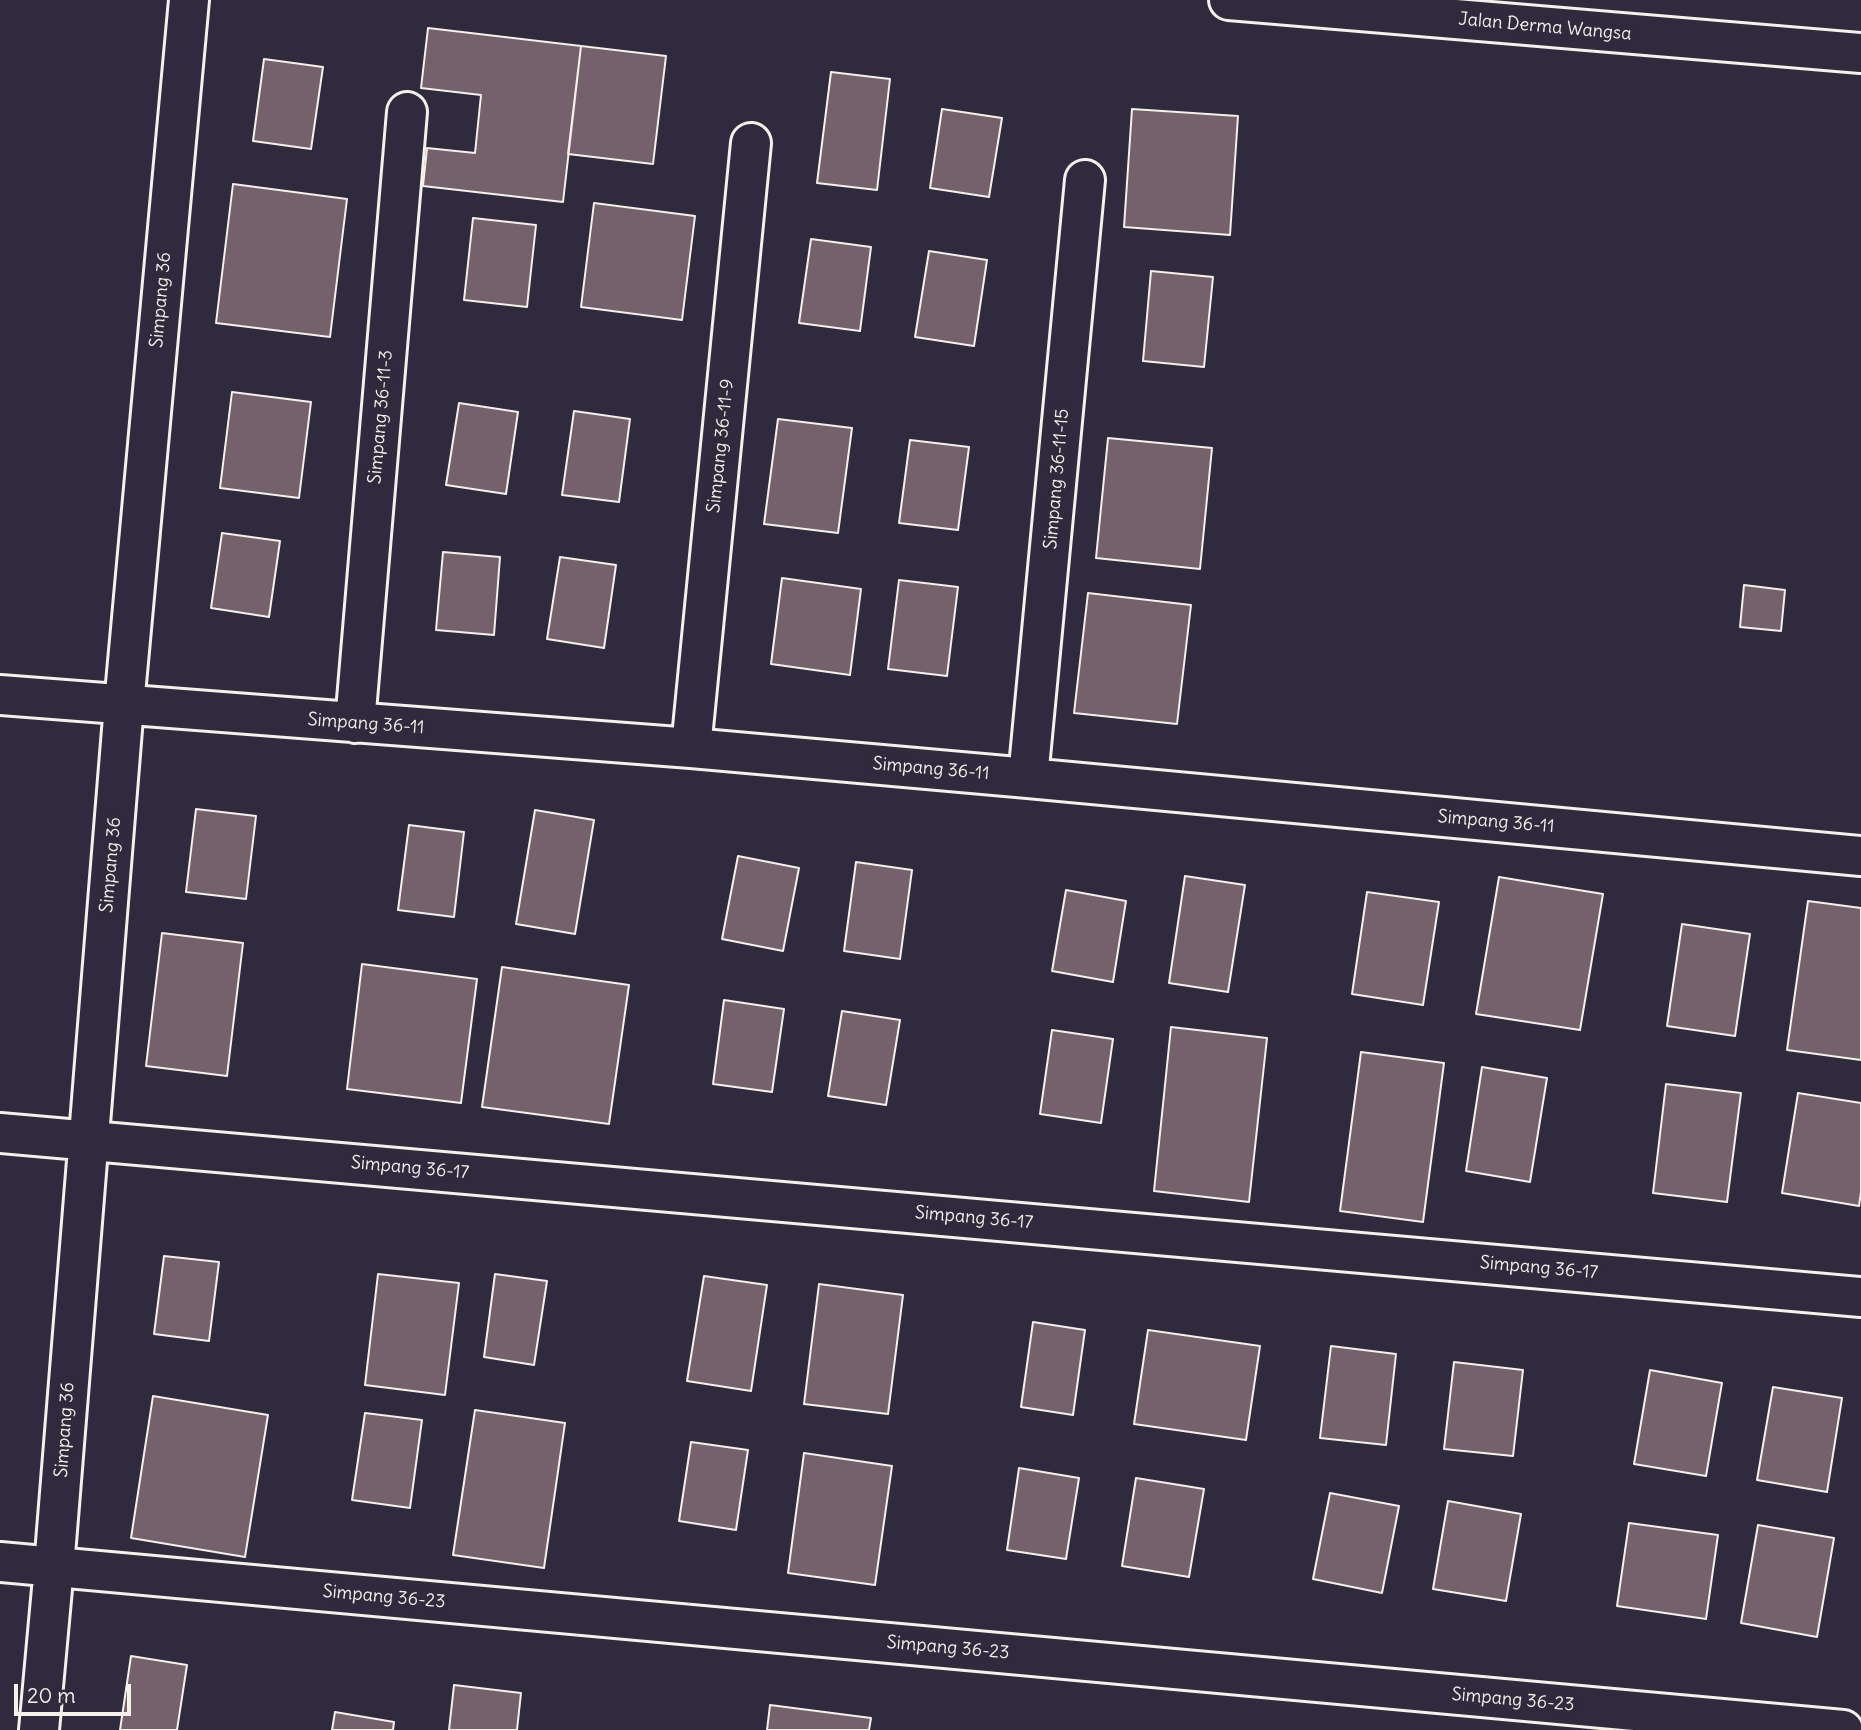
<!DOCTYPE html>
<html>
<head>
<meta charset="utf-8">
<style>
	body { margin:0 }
	#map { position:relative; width:1861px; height:1730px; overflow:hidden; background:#2f2a3d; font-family:Delius,sans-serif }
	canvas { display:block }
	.scale { position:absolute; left:14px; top:1684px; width:117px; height:32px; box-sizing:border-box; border:4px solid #f4f1e8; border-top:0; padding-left:9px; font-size:21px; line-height:24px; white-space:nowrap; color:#f4f1e8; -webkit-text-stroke:5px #2f2a3d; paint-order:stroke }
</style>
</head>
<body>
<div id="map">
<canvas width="1861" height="1730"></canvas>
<div class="scale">20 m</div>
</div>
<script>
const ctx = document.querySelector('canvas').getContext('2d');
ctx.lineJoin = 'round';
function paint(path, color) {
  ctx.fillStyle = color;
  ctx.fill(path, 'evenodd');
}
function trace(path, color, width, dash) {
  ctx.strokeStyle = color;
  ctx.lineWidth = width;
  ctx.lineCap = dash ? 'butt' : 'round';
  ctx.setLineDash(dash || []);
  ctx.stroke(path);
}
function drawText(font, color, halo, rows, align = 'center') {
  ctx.font = font + ' Delius,sans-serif';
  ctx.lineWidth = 7;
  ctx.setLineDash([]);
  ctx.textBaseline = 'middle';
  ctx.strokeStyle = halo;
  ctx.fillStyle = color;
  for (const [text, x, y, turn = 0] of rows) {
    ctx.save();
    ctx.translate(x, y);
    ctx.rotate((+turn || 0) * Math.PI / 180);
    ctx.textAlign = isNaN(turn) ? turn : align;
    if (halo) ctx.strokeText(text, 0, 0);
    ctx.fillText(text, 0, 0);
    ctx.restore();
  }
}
const building = new Path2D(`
	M 428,28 L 581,46 L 563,202 L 423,186 L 427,148 L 475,153 L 481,95 L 421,88 Z
	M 581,46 L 666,56 L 653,164 L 568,154 Z
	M 264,59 L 323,67 L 311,149 L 253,141 Z
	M 831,72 L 890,79 L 877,190 L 817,183 Z
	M 942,109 L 1002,118 L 989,197 L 930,188 Z
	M 1132,109 L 1238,116 L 1230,235 L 1124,227 Z
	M 233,184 L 347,199 L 330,337 L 216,323 Z
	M 594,203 L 695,216 L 682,320 L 581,307 Z
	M 473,218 L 536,225 L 527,307 L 464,300 Z
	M 811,239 L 871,247 L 860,331 L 799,323 Z
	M 929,251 L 987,260 L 974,346 L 915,337 Z
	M 1151,271 L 1213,277 L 1204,367 L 1143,361 Z
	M 232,392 L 311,402 L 299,498 L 220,488 Z
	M 459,403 L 518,412 L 506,494 L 446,485 Z
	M 574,411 L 630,419 L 619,502 L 562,495 Z
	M 778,419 L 852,428 L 838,533 L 764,524 Z
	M 1108,438 L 1212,448 L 1200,569 L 1096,558 Z
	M 910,440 L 969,447 L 958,530 L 899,523 Z
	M 222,533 L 280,541 L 269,617 L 211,608 Z
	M 443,552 L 500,557 L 494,635 L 436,630 Z
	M 560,557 L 616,565 L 604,648 L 547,639 Z
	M 782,578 L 861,589 L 850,675 L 771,664 Z
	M 899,580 L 958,587 L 947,676 L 888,669 Z
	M 1744,585 L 1785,590 L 1781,631 L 1740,627 Z
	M 1088,593 L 1191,605 L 1177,724 L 1074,713 Z
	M 196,809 L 256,816 L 246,899 L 186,892 Z
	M 535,810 L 594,820 L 575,934 L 516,924 Z
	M 409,825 L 464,832 L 454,917 L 398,910 Z
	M 738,856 L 799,868 L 783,951 L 722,939 Z
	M 856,862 L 912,870 L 900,959 L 844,951 Z
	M 1185,876 L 1245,885 L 1228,992 L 1169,983 Z
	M 1499,877 L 1603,894 L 1580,1030 L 1476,1014 Z
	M 1066,890 L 1126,901 L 1113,982 L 1052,971 Z
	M 1367,892 L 1439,902 L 1423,1005 L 1352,994 Z
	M 1808,901 L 1861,908 L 1861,1060 L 1787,1050 Z
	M 1682,924 L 1750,934 L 1735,1036 L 1667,1026 Z
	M 162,933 L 243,943 L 227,1076 L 146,1066 Z
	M 362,964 L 477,979 L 461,1103 L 347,1089 Z
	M 502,967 L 629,985 L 609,1124 L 482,1107 Z
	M 724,1000 L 784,1009 L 772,1092 L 713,1084 Z
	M 842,1011 L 900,1020 L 886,1105 L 828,1096 Z
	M 1171,1027 L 1267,1038 L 1249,1202 L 1154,1191 Z
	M 1052,1030 L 1113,1039 L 1101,1123 L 1040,1114 Z
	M 1361,1052 L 1444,1063 L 1423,1222 L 1340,1211 Z
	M 1482,1067 L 1547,1078 L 1530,1182 L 1466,1171 Z
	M 1666,1084 L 1741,1093 L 1727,1202 L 1653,1193 Z
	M 1798,1093 L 1861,1103 L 1861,1192 L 1859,1206 L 1782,1193 Z
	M 164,1256 L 219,1262 L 209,1341 L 154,1334 Z
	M 378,1274 L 459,1283 L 445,1395 L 365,1385 Z
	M 495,1274 L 547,1281 L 534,1365 L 484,1357 Z
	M 704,1276 L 767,1285 L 751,1391 L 687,1381 Z
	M 819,1284 L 903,1295 L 888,1414 L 804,1404 Z
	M 1033,1322 L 1085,1330 L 1073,1415 L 1021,1407 Z
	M 1148,1330 L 1260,1346 L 1246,1440 L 1134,1424 Z
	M 1331,1346 L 1396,1354 L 1386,1445 L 1320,1438 Z
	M 1454,1362 L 1523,1370 L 1513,1456 L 1444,1449 Z
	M 1650,1370 L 1722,1383 L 1706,1476 L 1634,1464 Z
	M 1773,1387 L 1842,1398 L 1827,1492 L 1757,1480 Z
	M 153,1396 L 268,1415 L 245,1557 L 131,1538 Z
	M 475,1410 L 565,1423 L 544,1568 L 453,1555 Z
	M 365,1413 L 422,1420 L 410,1508 L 352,1500 Z
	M 691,1442 L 748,1450 L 736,1530 L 679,1521 Z
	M 804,1453 L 892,1466 L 875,1585 L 788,1573 Z
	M 1019,1468 L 1079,1478 L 1066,1559 L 1007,1550 Z
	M 1136,1478 L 1204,1489 L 1189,1577 L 1122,1566 Z
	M 1330,1493 L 1399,1506 L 1382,1593 L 1313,1579 Z
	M 1448,1501 L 1521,1514 L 1506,1601 L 1433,1589 Z
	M 1629,1523 L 1718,1535 L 1706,1619 L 1617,1606 Z
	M 1758,1525 L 1834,1538 L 1817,1637 L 1741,1623 Z
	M 131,1656 L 187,1665 L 177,1730 L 120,1730 Z
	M 454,1685 L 521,1693 L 517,1730 L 449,1730 Z
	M 770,1705 L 871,1718 L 869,1730 L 767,1730 Z
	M 335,1712 L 394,1722 L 393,1730 L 332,1730 Z`);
paint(building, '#75616b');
trace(building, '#f4f1e8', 2);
const minor = new Path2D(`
	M 1229,0 L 1861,53
	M 0,695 L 691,748 L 1028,778 L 1861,856
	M 355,723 L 407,112
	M 691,748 L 751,143
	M 1028,778 L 1085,180
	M 0,1133 L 1861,1297
	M 0,1562 L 1843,1730
	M 39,1730 L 54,1567 L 124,705 L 189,0`);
trace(minor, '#f4f1e8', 44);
trace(minor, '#2f2a3d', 38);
drawText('18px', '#f4f1e8', '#2f2a3d', [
	["Jalan Derma Wangsa",1545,27,5],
	["Simpang 36",161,300,-85],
	["Simpang 36-11-3",381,417,-85],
	["Simpang 36-11-9",721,446,-84],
	["Simpang 36-11-15",1057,479,-85],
	["Simpang 36-11",366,724,4],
	["Simpang 36-11",931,769,5],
	["Simpang 36-11",1496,822,5],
	["Simpang 36",111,865,-85],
	["Simpang 36-17",410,1168,5],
	["Simpang 36-17",974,1218,5],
	["Simpang 36-17",1539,1268,5],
	["Simpang 36",65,1430,-86],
	["Simpang 36-23",384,1597,5],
	["Simpang 36-23",948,1648,5],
	["Simpang 36-23",1513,1700,5]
]);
</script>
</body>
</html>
